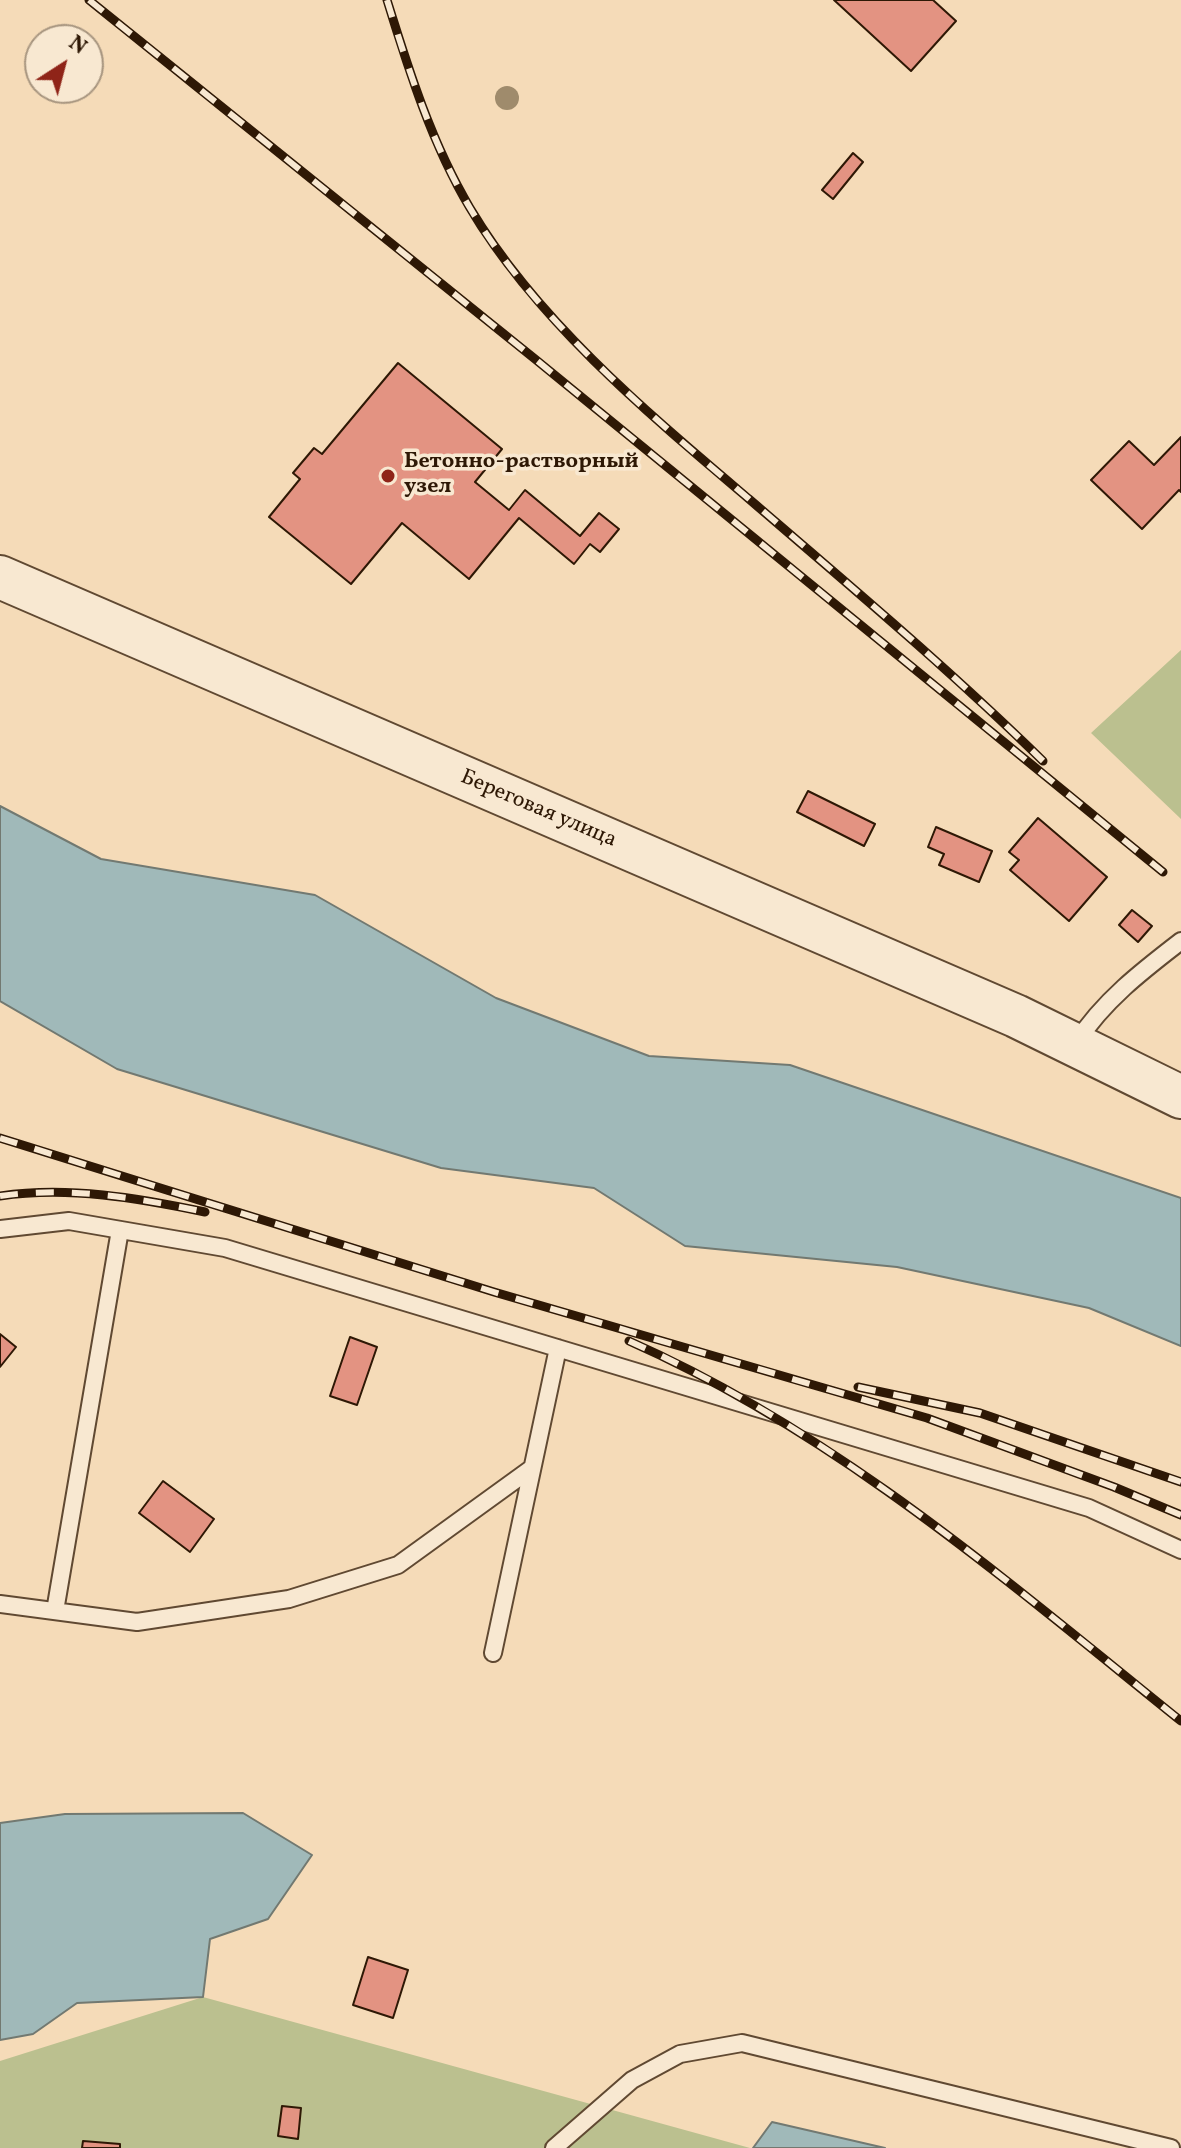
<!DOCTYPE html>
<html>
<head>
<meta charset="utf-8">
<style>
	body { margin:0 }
	#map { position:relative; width:1181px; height:2148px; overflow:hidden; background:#f5dbb8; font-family:Vollkorn,serif }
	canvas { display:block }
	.north { position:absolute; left:24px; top:24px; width:80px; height:80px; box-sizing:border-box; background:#f8e8d1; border:2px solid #a7957f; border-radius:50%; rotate:36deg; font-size:22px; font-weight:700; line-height:32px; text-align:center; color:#2e1805 }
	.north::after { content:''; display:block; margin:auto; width:28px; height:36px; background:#8f2418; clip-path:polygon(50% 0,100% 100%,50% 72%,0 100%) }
</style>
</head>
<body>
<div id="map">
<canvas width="1181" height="2148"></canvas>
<div class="north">N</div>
</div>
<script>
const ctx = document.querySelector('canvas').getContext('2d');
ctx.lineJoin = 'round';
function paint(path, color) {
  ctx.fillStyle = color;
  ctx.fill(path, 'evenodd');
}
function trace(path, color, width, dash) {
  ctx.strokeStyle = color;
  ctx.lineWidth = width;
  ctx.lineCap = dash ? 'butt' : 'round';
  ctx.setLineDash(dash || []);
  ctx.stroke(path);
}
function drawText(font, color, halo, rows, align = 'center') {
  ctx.font = font + ' Vollkorn,serif';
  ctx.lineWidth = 7;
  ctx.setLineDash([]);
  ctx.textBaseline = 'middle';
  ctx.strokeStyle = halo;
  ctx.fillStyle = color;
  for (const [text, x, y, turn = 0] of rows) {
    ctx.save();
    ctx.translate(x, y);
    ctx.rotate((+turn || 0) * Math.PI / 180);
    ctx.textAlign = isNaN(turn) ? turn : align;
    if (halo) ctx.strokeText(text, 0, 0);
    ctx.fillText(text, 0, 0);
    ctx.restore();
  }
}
paint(new Path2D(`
	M 1181,650 L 1181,819 L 1091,733 Z
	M 203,1997 L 750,2148 L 0,2148 L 0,2061 Z`), '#bbc08f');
const water = new Path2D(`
	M 0,806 L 101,859 L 315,895 L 496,998 L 649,1056 L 790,1065 L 1181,1198 L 1181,1346 L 1089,1308 L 897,1267 L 685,1246 L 594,1188 L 441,1168 L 117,1069 L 0,1001 Z
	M 243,1813 L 312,1855 L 268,1919 L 210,1939 L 203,1997 L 77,2003 L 33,2034 L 0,2040 L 0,1823 L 65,1814 Z
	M 772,2122 L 885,2148 L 753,2148 Z`);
paint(water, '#a0b9b9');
trace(water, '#727971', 2);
const building = new Path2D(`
	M 834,0 L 933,0 L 956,21 L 911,71 Z
	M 853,153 L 863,162 L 833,199 L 822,190 Z
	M 398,363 L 502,449 L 475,482 L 509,510 L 525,490 L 580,536 L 599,513 L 619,529 L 600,552 L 590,544 L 574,564 L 519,518 L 469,579 L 402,523 L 351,584 L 269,517 L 300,479 L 293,473 L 314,448 L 322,454 Z
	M 1181,437 L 1181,492 L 1179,490 L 1142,529 L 1091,480 L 1129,441 L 1154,465 Z
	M 808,791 L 875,824 L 864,846 L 797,812 Z
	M 1038,818 L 1107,877 L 1069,921 L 1010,870 L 1019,860 L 1009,852 Z
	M 936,827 L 992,851 L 979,882 L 939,865 L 944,854 L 928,847 Z
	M 1132,910 L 1152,926 L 1138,942 L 1119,925 Z
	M 0,1334 L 16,1347 L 0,1367 Z
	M 350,1337 L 377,1347 L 357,1405 L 330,1396 Z
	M 163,1481 L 214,1519 L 190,1552 L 139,1513 Z
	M 368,1957 L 408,1970 L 393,2018 L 353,2005 Z
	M 282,2106 L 301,2108 L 298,2139 L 278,2136 Z
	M 83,2141 L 120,2144 L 120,2148 L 82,2148 Z`);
paint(building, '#e39382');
trace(building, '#2e1805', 2);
const service = new Path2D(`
	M 1076,1043 C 1103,1001 1142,971 1181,941
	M 0,1229 L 69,1221 L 225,1248 L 1089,1508 L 1181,1550
	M 0,1604 L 137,1622 L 289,1599 L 398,1565 L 532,1468
	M 55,1611 L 120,1230
	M 493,1653 L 558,1348
	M 554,2148 L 632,2080 L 680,2054 L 742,2043 L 1171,2148`);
const tertiary = new Path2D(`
	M 0,577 L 1016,1016 L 1181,1097`);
trace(service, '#604932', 20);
trace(tertiary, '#604932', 46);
trace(service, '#f8e8d1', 16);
trace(tertiary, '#f8e8d1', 42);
const rail = new Path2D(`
	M 89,0 L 535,359 L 1163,872
	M 387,0 C 409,71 432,144 470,208 C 537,321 650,415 749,499 C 849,585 949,669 1043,761
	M 0,1138 L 494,1292 L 927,1418 L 1114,1487 L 1181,1515
	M 0,1196 C 68,1186 138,1198 205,1212
	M 629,1341 C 835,1432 1007,1581 1181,1721
	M 858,1387 L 980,1413 L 1181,1482`);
trace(rail, '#2e1805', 9);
trace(rail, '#f8e8d1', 6, [18]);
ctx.fillStyle = '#9f8b6c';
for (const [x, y] of [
	[507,98]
]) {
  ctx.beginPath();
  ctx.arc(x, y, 12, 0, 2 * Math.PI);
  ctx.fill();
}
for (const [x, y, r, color] of [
	[388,476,8,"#8f2418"]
]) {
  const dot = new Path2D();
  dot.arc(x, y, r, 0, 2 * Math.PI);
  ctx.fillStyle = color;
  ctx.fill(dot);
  trace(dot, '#f8e8d1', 3);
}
drawText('bold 22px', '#2e1805', '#f8e8d1', [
	["Бетонно-растворный",404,463],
	["узел",404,488]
], 'left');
drawText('22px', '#2e1805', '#f8e8d1', [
	["Береговая улица",538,810,23]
]);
</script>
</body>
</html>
